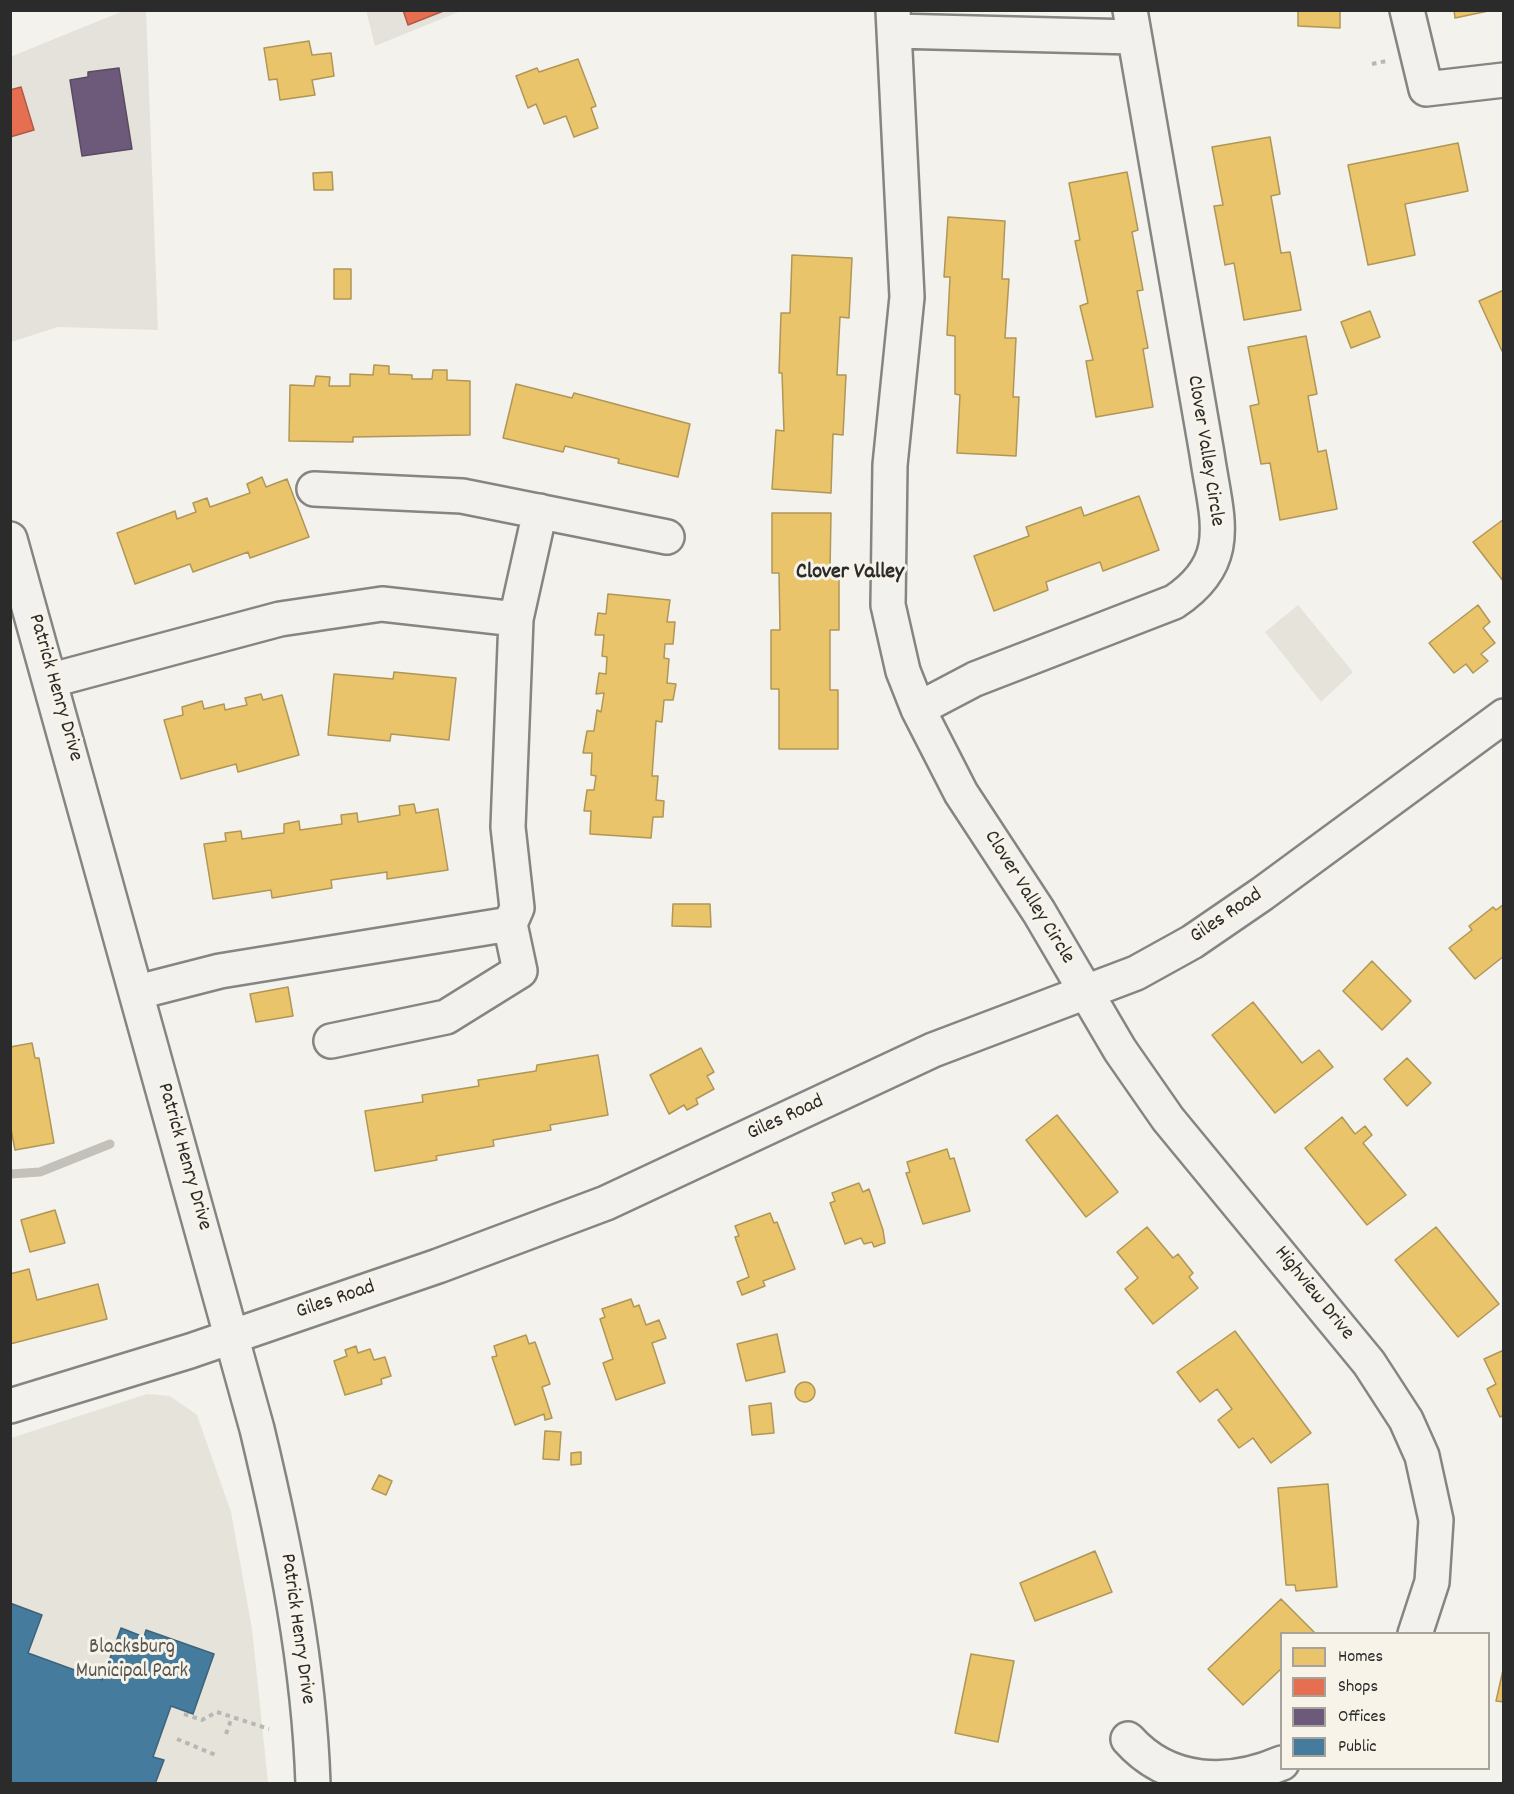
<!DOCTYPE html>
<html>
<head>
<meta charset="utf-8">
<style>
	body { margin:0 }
	#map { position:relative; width:1514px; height:1794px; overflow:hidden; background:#f4f2ec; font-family:Dekko,sans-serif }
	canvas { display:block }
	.frame { position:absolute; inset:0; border:12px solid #2b2b2b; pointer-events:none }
	.legend { position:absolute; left:1280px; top:1632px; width:210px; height:138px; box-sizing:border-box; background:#f7f3e8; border:2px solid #a5a39c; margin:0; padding:8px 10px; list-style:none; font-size:18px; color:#2b2b2b }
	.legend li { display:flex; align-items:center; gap:12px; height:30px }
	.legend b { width:30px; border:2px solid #a5a39c }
</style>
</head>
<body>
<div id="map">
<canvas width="1514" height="1794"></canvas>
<div class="frame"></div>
<ul class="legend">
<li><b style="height:16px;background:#e9c46a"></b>Homes</li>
<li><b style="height:16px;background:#e76f51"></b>Shops</li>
<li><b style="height:16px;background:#6d597a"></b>Offices</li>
<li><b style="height:16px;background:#457b9d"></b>Public</li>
</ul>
</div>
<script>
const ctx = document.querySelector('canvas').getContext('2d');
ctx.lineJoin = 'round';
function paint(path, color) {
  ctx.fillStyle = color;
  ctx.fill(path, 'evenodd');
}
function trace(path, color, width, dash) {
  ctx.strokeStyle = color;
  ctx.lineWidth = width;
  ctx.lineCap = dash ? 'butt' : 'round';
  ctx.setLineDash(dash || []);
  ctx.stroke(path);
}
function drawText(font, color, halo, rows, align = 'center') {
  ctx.font = font + ' Dekko,sans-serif';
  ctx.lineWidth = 6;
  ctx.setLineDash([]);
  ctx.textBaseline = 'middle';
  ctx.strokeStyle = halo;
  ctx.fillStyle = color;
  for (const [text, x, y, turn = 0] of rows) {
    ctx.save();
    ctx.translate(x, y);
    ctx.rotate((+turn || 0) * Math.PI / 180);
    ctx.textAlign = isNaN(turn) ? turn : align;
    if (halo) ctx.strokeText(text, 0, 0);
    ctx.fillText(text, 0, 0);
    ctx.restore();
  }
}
paint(new Path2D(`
	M 366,10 L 461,11 L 375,46 Z
	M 123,11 L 146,11 L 158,330 L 58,327 L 11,342 L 10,57 Z`), '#e5e2db');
paint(new Path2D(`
	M 1298,605 L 1353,672 L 1321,702 L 1265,632 Z
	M 147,1394 L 170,1396 L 197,1415 L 231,1512 L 252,1629 L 268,1783 L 11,1784 L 11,1438 Z`), '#e6e3da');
const homes = new Path2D(`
	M 1298,10 L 1340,10 L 1340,28 L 1298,26 Z
	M 1454,10 L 1493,10 L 1455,18 Z
	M 309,41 L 312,55 L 331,53 L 334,76 L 312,80 L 315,95 L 280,100 L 277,79 L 269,80 L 264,48 Z
	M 578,59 L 596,106 L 591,108 L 598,128 L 574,137 L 566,116 L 544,124 L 536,104 L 528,108 L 516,76 L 537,68 L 539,72 Z
	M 1270,137 L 1280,194 L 1271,196 L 1281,253 L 1290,252 L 1301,310 L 1244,320 L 1234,263 L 1225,265 L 1214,206 L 1223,205 L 1212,147 Z
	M 1458,143 L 1468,191 L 1405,204 L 1415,255 L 1368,265 L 1348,165 Z
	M 332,172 L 333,190 L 314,190 L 313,173 Z
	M 1127,172 L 1138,230 L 1132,232 L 1143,290 L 1137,291 L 1148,348 L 1143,349 L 1153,407 L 1096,417 L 1086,361 L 1093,360 L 1080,306 L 1088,303 L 1075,241 L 1080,240 L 1069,183 Z
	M 948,217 L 1005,221 L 1002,279 L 1009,279 L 1005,338 L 1016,338 L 1013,397 L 1019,397 L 1016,456 L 957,453 L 960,395 L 955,394 L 955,336 L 947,335 L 950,277 L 944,277 Z
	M 792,255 L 852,258 L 849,318 L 840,317 L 837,375 L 846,375 L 843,435 L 833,434 L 831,493 L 772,489 L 776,430 L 784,431 L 782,373 L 779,373 L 781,313 L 790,313 Z
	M 334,269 L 351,269 L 351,299 L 334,299 Z
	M 1504,290 L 1504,350 L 1502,351 L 1479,301 Z
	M 1370,311 L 1380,337 L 1351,348 L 1341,322 Z
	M 1306,336 L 1317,394 L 1308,396 L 1318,452 L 1326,450 L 1337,509 L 1280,520 L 1270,463 L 1261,464 L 1250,406 L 1259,404 L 1248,347 Z
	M 374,365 L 389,366 L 389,374 L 412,375 L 412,379 L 432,379 L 433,370 L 447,370 L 447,380 L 470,381 L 470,435 L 353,437 L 353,442 L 289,441 L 290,385 L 314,386 L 316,376 L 330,377 L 329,386 L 350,386 L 350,374 L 373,375 Z
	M 516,384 L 572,398 L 574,393 L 690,424 L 678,477 L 618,463 L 619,459 L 565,446 L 563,452 L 503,438 Z
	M 262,477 L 266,487 L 287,479 L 309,537 L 250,558 L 248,552 L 193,572 L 190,564 L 135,584 L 117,533 L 175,511 L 177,519 L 196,512 L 193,503 L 207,498 L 210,507 L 250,493 L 247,484 Z
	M 1139,496 L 1159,550 L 1103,571 L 1100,562 L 1046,582 L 1048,590 L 994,611 L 974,556 L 1029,536 L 1026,527 L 1081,507 L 1084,516 Z
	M 772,513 L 831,513 L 830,572 L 839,572 L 839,630 L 830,630 L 830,690 L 838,690 L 838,749 L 779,749 L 779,689 L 771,689 L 771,630 L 780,630 L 779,573 L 772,573 Z
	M 1504,519 L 1504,582 L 1473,542 Z
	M 608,594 L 670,600 L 667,622 L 675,622 L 673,644 L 665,644 L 664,658 L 669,659 L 667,683 L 676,684 L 673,700 L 664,700 L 662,722 L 656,721 L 652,776 L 658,776 L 656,800 L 664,801 L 663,817 L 653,817 L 651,838 L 590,834 L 591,811 L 584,811 L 587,790 L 594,790 L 596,776 L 591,775 L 592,753 L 583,753 L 587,731 L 594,731 L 597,710 L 601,712 L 604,693 L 596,694 L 599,673 L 606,674 L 607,657 L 602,656 L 604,635 L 595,635 L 598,613 L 606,614 Z
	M 1478,605 L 1490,622 L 1483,628 L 1495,643 L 1481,654 L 1488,661 L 1473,673 L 1466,664 L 1454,673 L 1429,643 Z
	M 394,672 L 456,678 L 449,740 L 391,734 L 390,741 L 328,735 L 334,674 L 393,679 Z
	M 261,694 L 263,700 L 282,695 L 299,755 L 238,772 L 236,764 L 181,779 L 164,720 L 183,715 L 182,707 L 202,701 L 204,709 L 224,704 L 225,710 L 247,705 L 245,698 Z
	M 414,804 L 416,813 L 438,809 L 448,870 L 387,879 L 387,872 L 331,880 L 332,888 L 272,898 L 271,890 L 213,899 L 204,844 L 226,841 L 225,833 L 241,831 L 242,839 L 284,833 L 284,824 L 299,821 L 300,830 L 342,824 L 341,815 L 357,813 L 358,822 L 400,815 L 399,806 Z
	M 673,904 L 710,904 L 711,927 L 672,926 Z
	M 1504,904 L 1504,956 L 1475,979 L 1449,948 L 1472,930 L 1469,926 L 1493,907 L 1496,910 Z
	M 1372,961 L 1411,1001 L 1382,1030 L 1343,991 Z
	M 288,987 L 293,1016 L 256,1022 L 250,994 Z
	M 1253,1002 L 1302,1063 L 1319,1050 L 1333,1067 L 1275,1113 L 1212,1035 Z
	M 32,1043 L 35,1058 L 39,1058 L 54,1143 L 15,1150 L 10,1124 L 10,1047 Z
	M 701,1048 L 714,1072 L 707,1076 L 714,1089 L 696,1099 L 698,1104 L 687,1110 L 684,1105 L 669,1114 L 650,1075 Z
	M 598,1055 L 608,1115 L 550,1125 L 551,1130 L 493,1140 L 494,1146 L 436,1156 L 437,1160 L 375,1171 L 365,1111 L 423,1102 L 422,1095 L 479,1086 L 478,1080 L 536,1071 L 537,1065 Z
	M 1407,1058 L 1431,1083 L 1407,1106 L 1384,1079 Z
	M 1057,1115 L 1118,1192 L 1086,1217 L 1026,1140 Z
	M 1342,1117 L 1355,1134 L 1365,1126 L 1372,1135 L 1363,1143 L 1406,1195 L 1367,1225 L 1305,1148 Z
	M 947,1149 L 950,1159 L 954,1158 L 970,1211 L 923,1224 L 906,1173 L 910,1172 L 907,1162 Z
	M 859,1183 L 863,1192 L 869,1189 L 883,1230 L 885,1243 L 874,1247 L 872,1242 L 864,1244 L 861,1238 L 845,1244 L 830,1203 L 835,1201 L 832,1193 Z
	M 55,1210 L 65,1243 L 30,1252 L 21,1220 Z
	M 770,1213 L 774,1223 L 777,1222 L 795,1269 L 763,1281 L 765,1286 L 742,1295 L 737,1282 L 749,1277 L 735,1237 L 739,1236 L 735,1226 Z
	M 1147,1227 L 1173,1258 L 1178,1254 L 1193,1273 L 1189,1277 L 1198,1288 L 1153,1324 L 1125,1289 L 1138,1278 L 1117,1252 Z
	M 1436,1227 L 1499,1304 L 1458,1337 L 1395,1260 Z
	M 29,1269 L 37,1300 L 98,1284 L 107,1319 L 10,1344 L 10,1274 Z
	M 631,1299 L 634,1307 L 639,1305 L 646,1325 L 659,1320 L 666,1338 L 652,1343 L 665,1383 L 616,1400 L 603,1363 L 613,1359 L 600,1319 L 605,1317 L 602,1309 Z
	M 1235,1331 L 1311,1433 L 1271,1463 L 1253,1438 L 1239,1448 L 1218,1420 L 1232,1409 L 1217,1389 L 1200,1402 L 1177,1372 Z
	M 777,1334 L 785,1372 L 746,1381 L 737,1344 Z
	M 526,1335 L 529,1344 L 535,1342 L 550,1384 L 542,1387 L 552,1418 L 545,1420 L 544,1414 L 515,1425 L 492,1357 L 497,1356 L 494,1346 Z
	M 356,1346 L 358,1353 L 370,1349 L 374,1360 L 385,1357 L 391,1376 L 381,1379 L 382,1384 L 345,1395 L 334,1361 L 347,1356 L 345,1350 Z
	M 1504,1350 L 1504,1415 L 1500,1417 L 1487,1389 L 1496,1384 L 1484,1359 Z
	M795 1392a10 10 0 1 1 20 0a10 10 0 1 1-20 0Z
	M 771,1403 L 774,1433 L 752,1435 L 749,1406 Z
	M 545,1431 L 561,1432 L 559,1460 L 543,1459 Z
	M 581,1452 L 581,1464 L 571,1465 L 571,1453 Z
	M 379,1475 L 392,1481 L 386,1495 L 372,1489 Z
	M 1328,1484 L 1337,1587 L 1296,1591 L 1295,1585 L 1286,1585 L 1278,1488 Z
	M 1095,1551 L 1112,1592 L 1035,1621 L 1020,1583 Z
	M 1281,1599 L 1316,1634 L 1282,1634 L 1282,1668 L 1243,1705 L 1208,1669 Z
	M 971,1654 L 1014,1661 L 998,1742 L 955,1733 Z
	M 1503,1670 L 1504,1671 L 1504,1702 L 1496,1701 Z`);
paint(homes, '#e9c46a');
trace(homes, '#b09657', 1.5);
const shops = new Path2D(`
	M 403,10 L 446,10 L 408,25 Z
	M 21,87 L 34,130 L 10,137 L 10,90 Z`);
paint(shops, '#e76f51');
trace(shops, '#af5b46', 1.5);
const offices = new Path2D(`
	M 119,68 L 132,149 L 82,156 L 70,80 L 88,77 L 88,72 Z`);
paint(offices, '#6d597a');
trace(offices, '#594b62', 1.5);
const public = new Path2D(`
	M 10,1603 L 42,1615 L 28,1653 L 102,1680 L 121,1628 L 144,1637 L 146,1630 L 214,1654 L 193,1714 L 171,1706 L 153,1757 L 164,1760 L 155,1784 L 10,1784 Z`);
paint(public, '#457b9d');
trace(public, '#3d637b', 1.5);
trace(new Path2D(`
	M 10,1174 L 40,1172 L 110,1144`), '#c4c1ba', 9);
const minor = new Path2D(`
	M 893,10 L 907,297 L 890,465 L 888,605 L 903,671 L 918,709 L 961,793 L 1039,912 L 1120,1050 L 1168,1119 L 1369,1363 L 1406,1420 L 1422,1456 L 1436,1520 L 1432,1582 L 1415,1634
	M 1407,10 L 1426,89 L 1504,80
	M 894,31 L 1134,37
	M 314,489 L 462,496 L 667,537
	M 52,680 L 280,619 L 382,604 L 516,619
	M 918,709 L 975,679 L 1174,602 C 1236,561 1216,517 1207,454 L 1130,10
	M 138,992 L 220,971 L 510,924
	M 331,1041 L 446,1017 L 520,971 L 510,924 L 517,908 L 508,827 L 516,619 L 540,511
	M 10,1406 L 190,1351 L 438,1266 L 606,1203 L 933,1050 L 1136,973 L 1192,942 L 1262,894 L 1504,716
	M 1128,1739 C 1169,1785 1229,1786 1282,1763`);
const major = new Path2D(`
	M 10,539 L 257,1429 C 285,1546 309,1663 313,1784`);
trace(minor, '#858582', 38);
trace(major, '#858582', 38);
trace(new Path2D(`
	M 1372,64 L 1386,61
	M 184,1714 L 202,1720 L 217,1712 L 269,1729
	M 226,1734 L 232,1717
	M 177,1739 L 218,1756`), '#b8b7b5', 4, [4.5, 4.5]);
trace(minor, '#f2f1ed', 33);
trace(major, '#f2f1ed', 33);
drawText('21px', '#2b2b2b', '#f7f3e8', [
	["Clover Valley Circle",1204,451,81],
	["Patrick Henry Drive",54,688,74],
	["Clover Valley Circle",1028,898,58],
	["Giles Road",1227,917,-34],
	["Giles Road",786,1119,-25],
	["Patrick Henry Drive",183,1157,74],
	["Highview Drive",1313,1294,51],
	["Giles Road",336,1301,-19],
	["Patrick Henry Drive",296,1629,82]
]);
drawText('21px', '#575653', '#f7f3e8', [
	["Blacksburg",132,1649],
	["Municipal Park",132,1673]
]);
drawText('bold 22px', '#2b2b2b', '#f7f3e8', [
	["Clover Valley",850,574]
]);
</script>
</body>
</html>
